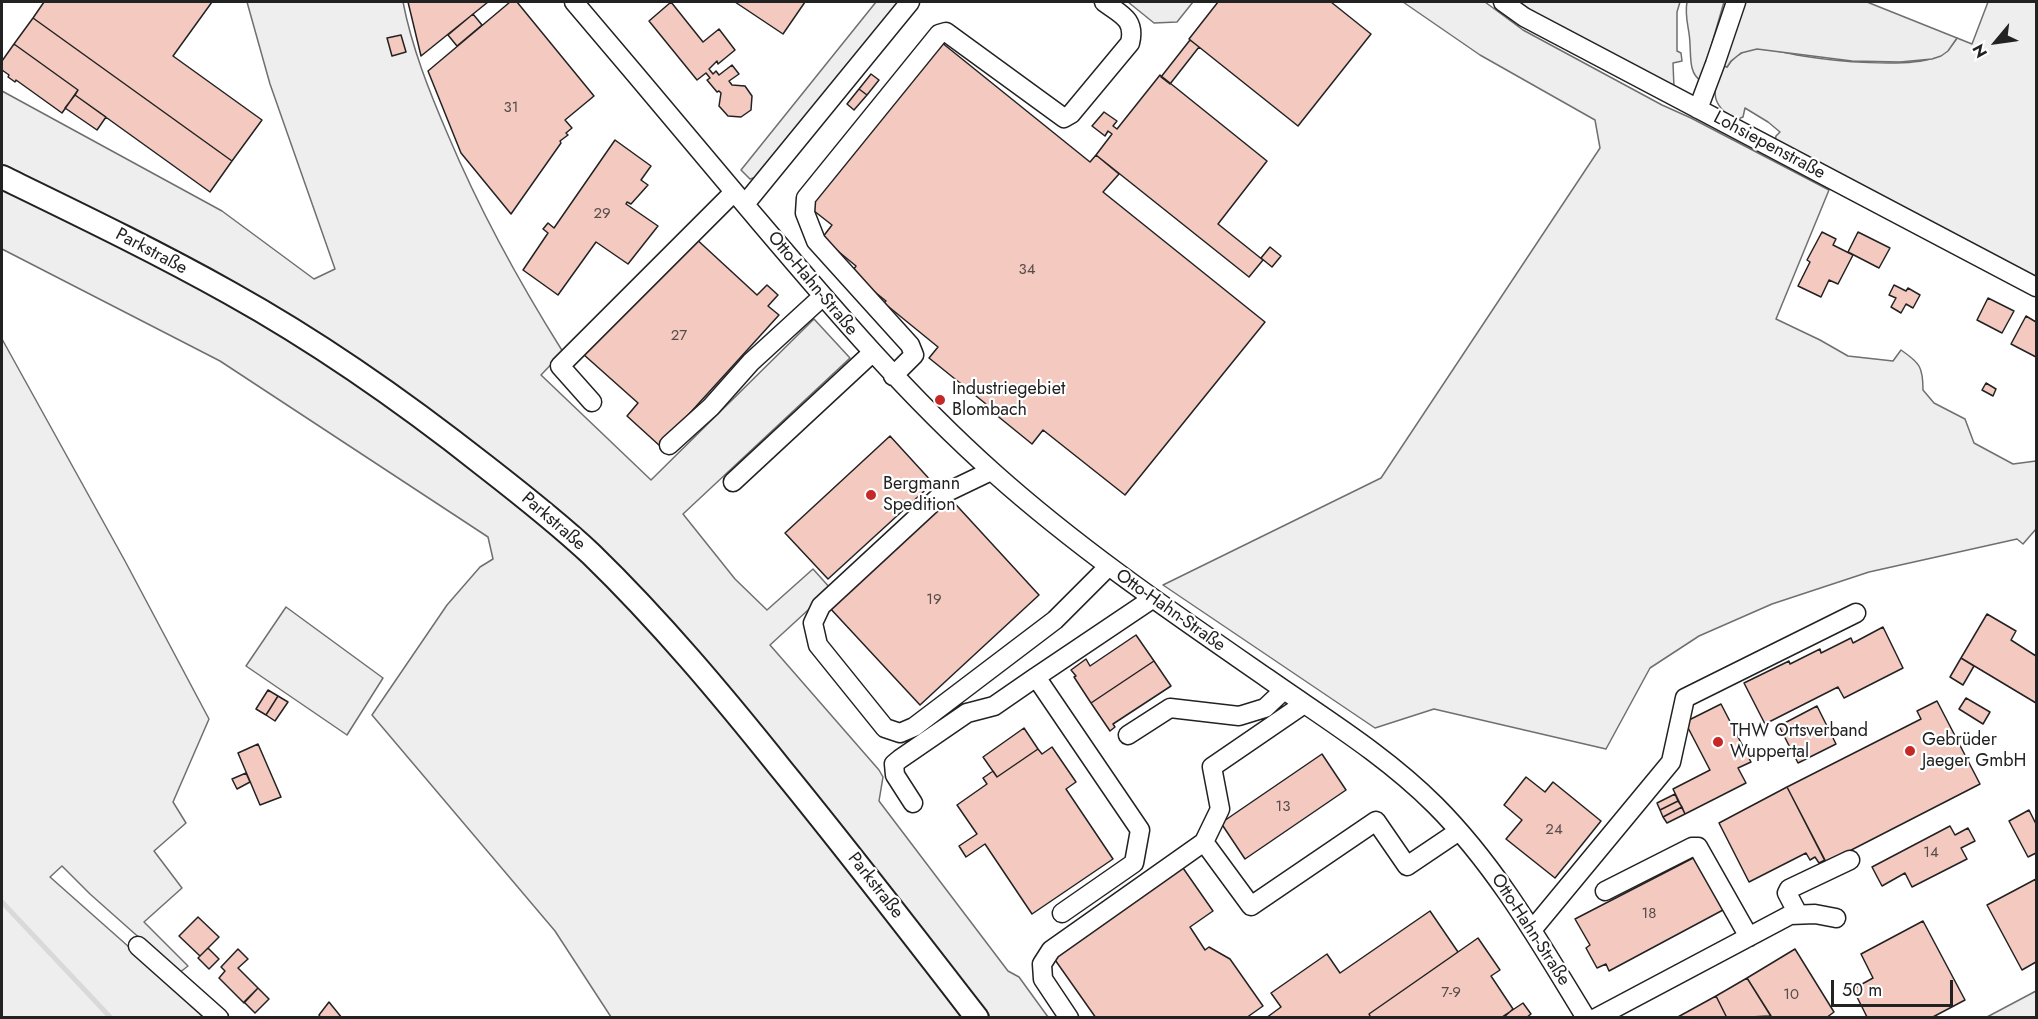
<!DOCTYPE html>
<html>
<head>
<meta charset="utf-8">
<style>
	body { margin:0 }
	#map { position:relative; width:2038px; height:1019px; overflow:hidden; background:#fff; font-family:Jost,sans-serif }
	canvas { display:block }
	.frame { position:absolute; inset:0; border:3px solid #222; pointer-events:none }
	.north { position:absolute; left:1966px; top:12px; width:60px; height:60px; -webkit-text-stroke:4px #fff; paint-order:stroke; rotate:241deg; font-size:16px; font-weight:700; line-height:24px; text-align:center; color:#222 }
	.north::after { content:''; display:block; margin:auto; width:21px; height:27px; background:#222; clip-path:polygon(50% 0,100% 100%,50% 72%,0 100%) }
	.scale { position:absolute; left:1831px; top:980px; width:122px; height:27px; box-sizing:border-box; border:3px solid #222; border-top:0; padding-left:8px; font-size:18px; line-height:21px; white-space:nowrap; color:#222; -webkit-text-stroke:4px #fff; paint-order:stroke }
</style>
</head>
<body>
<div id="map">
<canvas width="2038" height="1019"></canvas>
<div class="frame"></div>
<div class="north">N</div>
<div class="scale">50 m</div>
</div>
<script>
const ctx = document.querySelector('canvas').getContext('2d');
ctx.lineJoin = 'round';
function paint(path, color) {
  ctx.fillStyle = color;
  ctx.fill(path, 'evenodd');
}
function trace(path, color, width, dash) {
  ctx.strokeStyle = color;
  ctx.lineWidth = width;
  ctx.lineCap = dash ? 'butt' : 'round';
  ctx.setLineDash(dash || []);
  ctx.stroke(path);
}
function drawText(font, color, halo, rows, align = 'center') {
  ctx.font = font + ' Jost,sans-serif';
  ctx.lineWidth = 4.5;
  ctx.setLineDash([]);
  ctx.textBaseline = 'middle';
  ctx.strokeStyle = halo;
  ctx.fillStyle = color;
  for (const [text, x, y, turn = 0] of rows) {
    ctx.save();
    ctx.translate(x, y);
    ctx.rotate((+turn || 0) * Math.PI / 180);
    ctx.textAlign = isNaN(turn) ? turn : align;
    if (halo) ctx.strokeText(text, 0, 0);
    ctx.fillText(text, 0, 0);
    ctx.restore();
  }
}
const green = new Path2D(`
	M 247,2 L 403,2 C 412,48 429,91 448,135 C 480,211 519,282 563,352 L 541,375 L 651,480 L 814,319 L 850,358 L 683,514 L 735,579 L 767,610 L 813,569 L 831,589 L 770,645 L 879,770 L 883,777 L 879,801 L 1008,971 L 1019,977 L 1048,1017 L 611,1017 L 555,931 L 372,715 L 447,605 L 480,567 L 493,559 L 488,537 L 220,361 L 2,249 L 2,91 L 222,211 L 314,279 L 335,269 L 270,84 Z
	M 876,2 L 900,2 L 760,176 L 750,179 L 741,170 Z
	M 1403,2 L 1485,2 L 1523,30 L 1662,105 L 1691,118 L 1829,190 L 1776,319 L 1820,340 L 1848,356 L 1893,361 L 1901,350 C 1920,363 1923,367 1923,390 L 1934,403 L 1965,419 L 1974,443 L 2013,464 L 2036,461 L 2036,529 L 2023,544 L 2017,539 L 1869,572 L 1772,604 L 1699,636 L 1650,668 L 1606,749 L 1434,709 L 1375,728 L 1163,585 L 1381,478 L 1600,148 L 1595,120 L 1480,55 Z
	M 1513,2 L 1680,2 L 1677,12 L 1677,51 L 1681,53 L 1682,61 L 1673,63 L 1674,88 Z
	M 1687,2 L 1724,2 L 1701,81 C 1689,73 1691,58 1690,45 C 1690,29 1684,18 1687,2 Z
	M 1988,2 L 2036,2 L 2036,279 L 1775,141 L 1776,136 L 1780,132 L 1768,122 L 1745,108 L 1743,117 L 1735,120 C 1709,103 1713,92 1722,65 L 1727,67 C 1732,59 1739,53 1748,50 C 1765,46 1787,54 1803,56 C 1834,61 1905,68 1933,58 C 1944,54 1951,48 1957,38 L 1972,44 Z
	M 2,339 L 125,561 L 209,719 L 173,802 L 186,823 L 154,851 L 182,888 L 144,922 L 188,966 L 179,973 L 90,894 L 62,866 L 50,877 L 208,1017 L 2,1017 Z
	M 286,607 L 383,678 L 347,735 L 246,666 Z
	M 2036,991 L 2036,1017 L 1987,1017 Z`);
paint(green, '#eee');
trace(green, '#6f6f6f', 1.5);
const parking = new Path2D(`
	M 1128,2 L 1193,2 L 1177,22 L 1154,23 Z
	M 1741,2 L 1867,2 L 1957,38 L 1948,51 L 1941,56 L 1932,59 L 1900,62 L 1852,61 L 1757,49 L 1741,53 L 1731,61 L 1727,67 L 1722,65 Z`);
paint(parking, '#ededed');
trace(parking, '#6f6f6f', 1.5);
trace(new Path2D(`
	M 2,902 L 111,1018`), '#d9d9d9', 5);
const building = new Path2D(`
	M 44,2 L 212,2 L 173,56 L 262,120 L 232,161 L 33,18 Z
	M 408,2 L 488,2 L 421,56 Z
	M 510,2 L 517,2 L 594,96 L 565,120 L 572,128 L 566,133 L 568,135 L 560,141 L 561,143 L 511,214 L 461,153 L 428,71 Z
	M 671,2 L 703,42 L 719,29 L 735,50 L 718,64 L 717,61 L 709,69 L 713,74 L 716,71 L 719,75 L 732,65 L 739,74 L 729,81 L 732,85 L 745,86 L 752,96 L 751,110 L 741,117 L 728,116 L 719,106 L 721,93 L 719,91 L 717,92 L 707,80 L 710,78 L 706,73 L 697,80 L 649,21 Z
	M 735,2 L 805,2 L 783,34 Z
	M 1218,2 L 1331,2 L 1371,34 L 1298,126 L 1189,39 Z
	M 473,14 L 482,25 L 457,46 L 448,35 Z
	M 33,18 L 232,161 L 210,192 L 75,95 L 78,90 L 14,44 Z
	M 401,35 L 406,52 L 392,56 L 387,38 Z
	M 1190,40 L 1199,47 L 1170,84 L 1161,77 Z
	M 941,42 L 1090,162 L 1096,155 L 1119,174 L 1103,192 L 1265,322 L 1125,495 L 1043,430 L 1032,444 L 984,405 L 986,404 L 929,358 L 938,347 L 884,303 L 886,301 L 851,273 L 856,266 L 822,238 L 832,225 L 809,207 Z
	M 14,44 L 78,90 L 62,113 L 16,80 L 15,82 L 8,77 L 9,75 L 2,70 L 2,61 Z
	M 871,74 L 879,80 L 867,95 L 859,89 Z
	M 1160,75 L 1267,161 L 1218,224 L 1263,260 L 1249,277 L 1096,155 L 1112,134 L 1108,131 L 1105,136 L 1092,126 L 1104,112 L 1117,121 L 1113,126 L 1117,129 Z
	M 859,89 L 867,95 L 854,110 L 847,104 Z
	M 75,95 L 106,117 L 97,130 L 65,108 Z
	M 615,140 L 651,166 L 641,180 L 648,185 L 631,204 L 627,202 L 626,204 L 658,226 L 628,264 L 596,242 L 558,295 L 523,270 L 548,233 L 543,229 L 548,223 L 554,228 Z
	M 1822,232 L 1836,239 L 1833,245 L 1853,255 L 1838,284 L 1829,280 L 1821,297 L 1798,286 L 1810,262 L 1807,260 Z
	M 1858,232 L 1890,248 L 1879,268 L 1848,252 Z
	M 693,236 L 757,295 L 767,285 L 778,295 L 768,306 L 779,315 L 660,446 L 627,416 L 638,403 L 583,354 Z
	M 1270,247 L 1281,256 L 1272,267 L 1261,258 Z
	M 1894,285 L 1906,291 L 1908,288 L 1920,295 L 1913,308 L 1906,304 L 1901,313 L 1891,307 L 1896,298 L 1889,295 Z
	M 1988,298 L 2014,311 L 2002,333 L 1977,320 Z
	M 2026,316 L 2036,322 L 2036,357 L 2011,344 Z
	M 1986,383 L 1996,389 L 1993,396 L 1982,390 Z
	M 890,436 L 933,483 L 828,579 L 785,533 Z
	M 948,496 L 1039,595 L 920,705 L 828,606 Z
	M 1987,614 L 2016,631 L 2011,640 L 2036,656 L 2036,703 L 1961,658 Z
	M 1883,627 L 1903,668 L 1844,698 L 1838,687 L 1765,724 L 1744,683 L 1789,661 L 1790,664 L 1820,649 L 1821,653 L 1851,638 L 1853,643 Z
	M 1136,635 L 1154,661 L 1091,703 L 1074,677 L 1076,676 L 1071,670 L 1086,659 L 1090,666 Z
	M 1961,658 L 1974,666 L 1963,685 L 1950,677 Z
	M 1154,661 L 1171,686 L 1113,724 L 1115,727 L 1110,731 L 1091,703 Z
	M 268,690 L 278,696 L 266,715 L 256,709 Z
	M 278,696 L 288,702 L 275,721 L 266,715 Z
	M 1966,698 L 1990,712 L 1983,724 L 1959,709 Z
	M 1937,701 L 1980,784 L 1826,863 L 1787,787 L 1921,719 L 1917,711 Z
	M 1721,704 L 1751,762 L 1738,768 L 1746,783 L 1685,814 L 1673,789 L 1710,770 L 1685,722 Z
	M 1817,706 L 1836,744 L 1798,763 L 1779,726 Z
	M 1024,728 L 1038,749 L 997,777 L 983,757 Z
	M 258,744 L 281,797 L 260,805 L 238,753 Z
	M 1052,747 L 1076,782 L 1066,789 L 1113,859 L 1032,914 L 985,844 L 966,857 L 959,846 L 977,834 L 957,805 L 987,784 L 983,778 L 993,771 L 997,777 L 1038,749 L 1042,754 Z
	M 1322,754 L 1346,790 L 1245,859 L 1221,823 Z
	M 246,773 L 250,782 L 237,789 L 232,779 Z
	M 1526,777 L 1545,792 L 1553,782 L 1601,821 L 1555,878 L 1506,839 L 1522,820 L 1504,805 Z
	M 1787,787 L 1825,860 L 1819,863 L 1815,857 L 1810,860 L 1806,853 L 1749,882 L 1719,823 Z
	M 1675,794 L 1678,801 L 1660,810 L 1657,803 Z
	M 1678,801 L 1682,807 L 1663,817 L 1660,810 Z
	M 1682,807 L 1685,814 L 1667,823 L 1663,817 Z
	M 2029,810 L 2036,824 L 2036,853 L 2028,857 L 2009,821 Z
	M 1950,826 L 1955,835 L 1968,828 L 1975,841 L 1961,848 L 1967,859 L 1912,887 L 1905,873 L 1882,886 L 1872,867 Z
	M 1697,856 L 1723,910 L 1609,971 L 1606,964 L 1597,968 L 1586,948 L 1590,945 L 1575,919 Z
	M 1183,868 L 1213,911 L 1190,927 L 1205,950 L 1209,947 L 1230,959 L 1263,1006 L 1246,1018 L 1096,1018 L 1053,957 Z
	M 2036,879 L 2036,962 L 2022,970 L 1987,905 Z
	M 1430,911 L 1458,952 L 1369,1014 L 1371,1018 L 1266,1018 L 1281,1007 L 1271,993 L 1327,954 L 1340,973 Z
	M 198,917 L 219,937 L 200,956 L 179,936 Z
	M 1923,921 L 1965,1000 L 1931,1018 L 1866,1018 L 1867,1017 L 1853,989 L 1873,978 L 1861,954 Z
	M 1478,938 L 1500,970 L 1491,976 L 1513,1009 L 1503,1018 L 1371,1018 L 1369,1014 Z
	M 208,948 L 219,959 L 209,969 L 198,958 Z
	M 238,949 L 248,959 L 238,968 L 258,988 L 244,1003 L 219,978 L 225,971 L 221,967 Z
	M 1795,949 L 1834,1012 L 1826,1018 L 1772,1018 L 1747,978 Z
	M 1747,978 L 1771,1016 L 1727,1018 L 1716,996 Z
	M 258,988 L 269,999 L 255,1013 L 244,1002 Z
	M 1716,996 L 1727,1018 L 1676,1018 Z
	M 329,1002 L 342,1018 L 321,1018 L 319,1015 Z
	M 1523,1003 L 1531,1014 L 1526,1018 L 1502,1017 Z`);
paint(building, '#f3c9c0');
trace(building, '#222', 1.5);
const minor = new Path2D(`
	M 574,2 C 632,70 690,139 747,207 C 826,300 903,392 994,473 C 1079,549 1173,613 1267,678 C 1324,718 1385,755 1435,805 C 1497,867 1540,943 1586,1018
	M 1503,2 L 1524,17 L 2036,287
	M 1698,109 L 1715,64 L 1736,2
	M 745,204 L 910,2
	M 893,376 L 914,355 L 910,345 L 816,241 L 805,213 L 806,198 L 939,34 L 946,32 L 1064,118 L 1071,114 L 1130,43 C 1136,19 1120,14 1104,2
	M 592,402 L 560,366 L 734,192
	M 669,445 L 711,407 L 751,362 L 822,297
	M 991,471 L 941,495 L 821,606 L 813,623 L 818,645 L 885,728 L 900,733 L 914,727 L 1055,620 L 1108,567
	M 733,482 L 872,353
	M 1304,704 L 1212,767 L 1220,809 L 1204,842 L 1251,906 L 1376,821 L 1407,866 L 1459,831
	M 1128,735 L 1170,708 L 1239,716 L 1265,708 L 1284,690
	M 913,803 L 895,775 L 894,764 L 900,759 L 967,713 L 994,706 L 1036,677
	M 1605,891 L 1692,847 L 1698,847 L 1749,937
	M 1062,913 L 1134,863 L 1140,830 L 1036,677 L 1152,599
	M 1798,914 L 1787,893 L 1789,889 L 1850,860
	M 1532,930 L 1671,762 L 1685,698 L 1856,613
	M 138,946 L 219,1018
	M 1069,1018 L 1043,979 L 1042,964 L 1051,950 L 1204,842
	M 1596,1018 L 1790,915 L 1815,914 L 1836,918`);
const major = new Path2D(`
	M 2,177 C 78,214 155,251 230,293 C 320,343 404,402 485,466 C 521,494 558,523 591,554 C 660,621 722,695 782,770 C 849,852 913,935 977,1018`);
trace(minor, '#222', 21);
trace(major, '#222', 26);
trace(minor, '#fff', 18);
trace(major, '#fff', 22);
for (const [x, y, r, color] of [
	[940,400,6,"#c62828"],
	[871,495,6,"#c62828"],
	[1718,742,6,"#c62828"],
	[1910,751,6,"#c62828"]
]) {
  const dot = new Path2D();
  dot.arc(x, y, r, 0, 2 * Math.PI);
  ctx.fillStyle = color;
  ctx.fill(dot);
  trace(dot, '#fff', 2);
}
drawText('15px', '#564c4a', null, [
	["31",511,108],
	["29",602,214],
	["34",1027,270],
	["27",679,336],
	["19",934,600],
	["13",1283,807],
	["24",1554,830],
	["14",1931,853],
	["18",1649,914],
	["7-9",1451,993],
	["10",1791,995]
]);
drawText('18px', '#222', '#fff', [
	["Lohsiepenstraße",1769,146,28],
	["Parkstraße",151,252,28],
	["Otto-Hahn-Straße",812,284,50],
	["Parkstraße",553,522,41],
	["Otto-Hahn-Straße",1170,611,35],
	["Parkstraße",875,886,52],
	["Otto-Hahn-Straße",1530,930,57]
]);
drawText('18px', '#222', '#fff', [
	["Industriegebiet",952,390],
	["Blombach",952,411],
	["Bergmann",883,485],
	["Spedition",883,506],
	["THW Ortsverband",1730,732],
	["Wuppertal",1730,753],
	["Gebrüder",1922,741],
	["Jaeger GmbH",1922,762]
], 'left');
</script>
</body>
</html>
